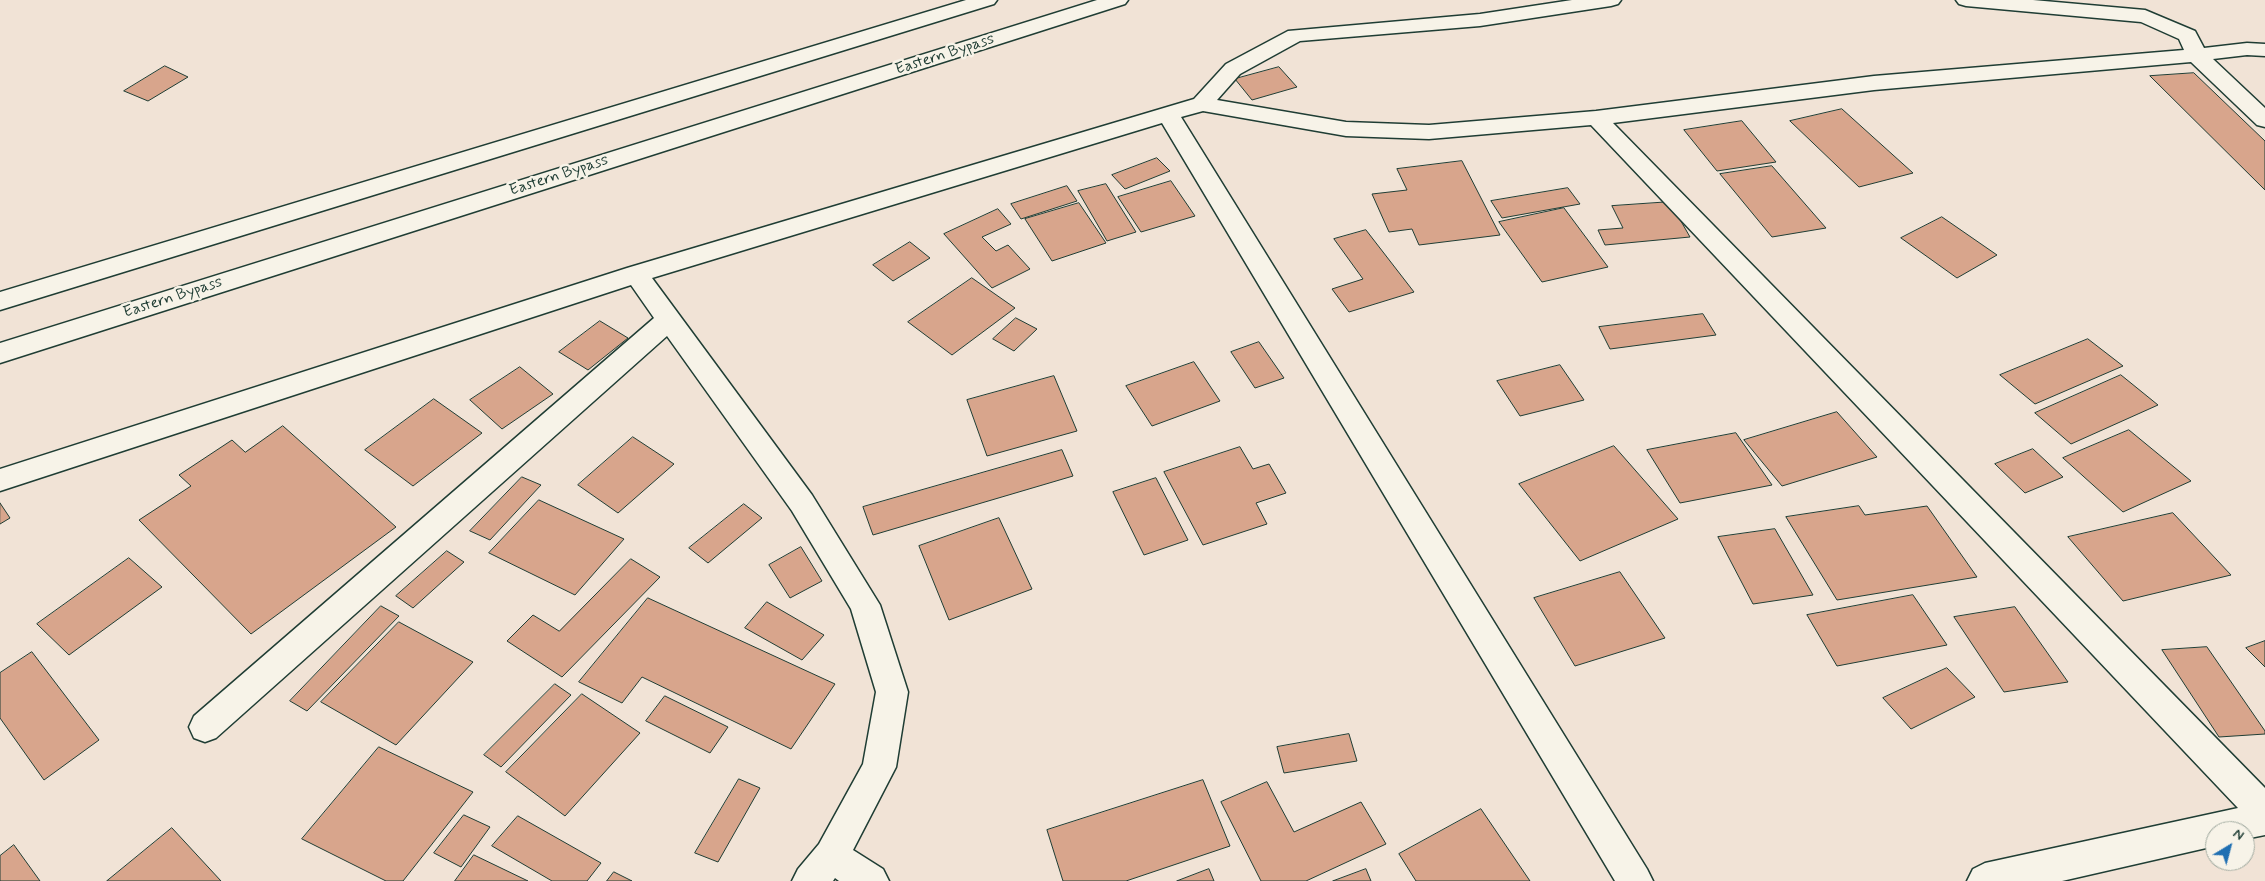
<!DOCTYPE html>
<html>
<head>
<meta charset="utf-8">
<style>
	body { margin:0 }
	#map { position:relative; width:2265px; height:881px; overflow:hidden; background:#f1e3d6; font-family:Mynerve,sans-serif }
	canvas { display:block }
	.north { position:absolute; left:2205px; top:821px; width:50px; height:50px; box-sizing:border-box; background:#f7f3e8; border:1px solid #a1aaa0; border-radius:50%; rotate:37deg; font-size:14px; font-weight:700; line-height:20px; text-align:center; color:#1f3d34 }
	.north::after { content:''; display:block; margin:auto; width:18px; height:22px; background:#1f6fb2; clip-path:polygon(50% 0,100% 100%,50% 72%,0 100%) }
</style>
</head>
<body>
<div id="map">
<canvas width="2265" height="881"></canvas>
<div class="north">N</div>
</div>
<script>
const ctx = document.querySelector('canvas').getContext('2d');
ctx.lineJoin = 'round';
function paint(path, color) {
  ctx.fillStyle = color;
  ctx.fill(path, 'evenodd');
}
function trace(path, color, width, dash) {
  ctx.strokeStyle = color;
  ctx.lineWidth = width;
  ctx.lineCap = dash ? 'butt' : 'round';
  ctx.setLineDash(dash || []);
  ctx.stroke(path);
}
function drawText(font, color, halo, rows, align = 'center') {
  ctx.font = font + ' Mynerve,sans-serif';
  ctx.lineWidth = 5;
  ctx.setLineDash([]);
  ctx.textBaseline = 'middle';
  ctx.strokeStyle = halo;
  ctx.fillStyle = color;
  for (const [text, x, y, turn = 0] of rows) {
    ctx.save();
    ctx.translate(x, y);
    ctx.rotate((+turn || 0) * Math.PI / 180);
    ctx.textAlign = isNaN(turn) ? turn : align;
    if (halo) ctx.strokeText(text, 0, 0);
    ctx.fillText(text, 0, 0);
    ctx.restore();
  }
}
const building = new Path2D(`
	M 165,66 L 188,77 L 148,101 L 124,91 Z
	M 1279,67 L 1297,87 L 1252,100 L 1235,79 Z
	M 2194,73 L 2265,141 L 2265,190 L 2150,76 Z
	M 1842,109 L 1913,173 L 1859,187 L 1790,121 Z
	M 1742,121 L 1776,162 L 1717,171 L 1684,130 Z
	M 1157,158 L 1170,171 L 1125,189 L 1112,175 Z
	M 1462,161 L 1500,235 L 1419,245 L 1412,229 L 1389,232 L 1372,194 L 1407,190 L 1397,169 Z
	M 1772,166 L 1826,228 L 1772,237 L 1720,174 Z
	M 1171,181 L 1195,216 L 1141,232 L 1118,197 Z
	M 1106,184 L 1136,232 L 1107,241 L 1078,191 Z
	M 1067,186 L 1077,201 L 1021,219 L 1011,204 Z
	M 1568,188 L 1580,204 L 1502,218 L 1491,201 Z
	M 1670,202 L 1690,237 L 1605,245 L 1598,230 L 1623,228 L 1612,206 Z
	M 1079,203 L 1106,243 L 1052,261 L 1025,219 Z
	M 1564,208 L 1608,267 L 1542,282 L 1499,222 Z
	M 998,209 L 1011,224 L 982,237 L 996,251 L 1008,245 L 1030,269 L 992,288 L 944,234 Z
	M 1942,217 L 1997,255 L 1957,278 L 1901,238 Z
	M 1366,230 L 1414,292 L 1349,312 L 1332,289 L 1363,279 L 1334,239 Z
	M 910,242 L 930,258 L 893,281 L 873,265 Z
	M 972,278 L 1015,308 L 952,355 L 908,322 Z
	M 1703,314 L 1716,335 L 1610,349 L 1599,327 Z
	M 1016,318 L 1037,329 L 1014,351 L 993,339 Z
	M 600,321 L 628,338 L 588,370 L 559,352 Z
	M 2088,339 L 2123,366 L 2035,404 L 2000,375 Z
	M 1259,342 L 1284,378 L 1255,388 L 1231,352 Z
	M 1194,362 L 1220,401 L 1152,426 L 1126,386 Z
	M 1560,365 L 1584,400 L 1520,416 L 1497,381 Z
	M 520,367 L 553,394 L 502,429 L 470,400 Z
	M 2121,375 L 2158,405 L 2071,444 L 2035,413 Z
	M 1054,376 L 1077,431 L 987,456 L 967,400 Z
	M 434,399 L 482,433 L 413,486 L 365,450 Z
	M 1837,412 L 1877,457 L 1782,486 L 1744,440 Z
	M 283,426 L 396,527 L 251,634 L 139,520 L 191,486 L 179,475 L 232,440 L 245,452 Z
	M 2129,430 L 2191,481 L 2123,512 L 2063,458 Z
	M 1736,433 L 1772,485 L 1680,503 L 1647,450 Z
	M 633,437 L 674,464 L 618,513 L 578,485 Z
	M 1614,446 L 1678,519 L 1580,561 L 1519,484 Z
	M 1240,447 L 1253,469 L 1269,464 L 1286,493 L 1256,503 L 1267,524 L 1203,545 L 1164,472 Z
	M 2033,449 L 2063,477 L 2025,493 L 1995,464 Z
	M 1062,450 L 1073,476 L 873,535 L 863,507 Z
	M 522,477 L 541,485 L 490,540 L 470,531 Z
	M 1156,478 L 1188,540 L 1144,555 L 1113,492 Z
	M 539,500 L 624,539 L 575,595 L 489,553 Z
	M 0,503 L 10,518 L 0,524 Z
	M 744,504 L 762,518 L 708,563 L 689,548 Z
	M 1859,506 L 1865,515 L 1927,506 L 1977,577 L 1837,600 L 1786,517 Z
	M 2173,513 L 2231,575 L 2123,601 L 2068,537 Z
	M 999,518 L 1032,589 L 949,620 L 919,546 Z
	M 1775,529 L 1813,595 L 1753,604 L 1718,537 Z
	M 801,547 L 822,581 L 790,598 L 769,565 Z
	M 447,551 L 464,562 L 413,608 L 396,596 Z
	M 129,558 L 162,587 L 69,655 L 37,624 Z
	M 631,559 L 660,577 L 562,677 L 507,641 L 533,615 L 559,631 Z
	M 1620,572 L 1665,638 L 1575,666 L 1534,598 Z
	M 1913,595 L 1947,645 L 1837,666 L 1807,615 Z
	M 648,598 L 835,684 L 791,749 L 642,677 L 622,703 L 579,682 Z
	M 767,602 L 824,635 L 802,660 L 745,628 Z
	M 381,606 L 399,616 L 307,711 L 290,701 Z
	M 2015,607 L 2068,682 L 2004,692 L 1954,617 Z
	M 399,622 L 473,662 L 396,745 L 321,702 Z
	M 2265,641 L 2265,667 L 2246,648 Z
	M 2207,647 L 2265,731 L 2265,734 L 2219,737 L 2162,650 Z
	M 32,652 L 99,740 L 44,780 L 0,718 L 0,673 Z
	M 1947,668 L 1975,697 L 1911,729 L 1883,698 Z
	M 555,684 L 571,695 L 501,767 L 484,755 Z
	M 582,694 L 640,733 L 565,816 L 506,772 Z
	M 665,696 L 728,727 L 710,753 L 646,721 Z
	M 1349,734 L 1357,761 L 1284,773 L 1277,747 Z
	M 379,747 L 473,792 L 403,881 L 386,881 L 302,839 Z
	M 739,779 L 760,788 L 718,862 L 695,853 Z
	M 1203,780 L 1230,846 L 1126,881 L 1063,881 L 1047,830 Z
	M 1267,782 L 1294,832 L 1361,802 L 1386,844 L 1306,881 L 1261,881 L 1221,802 Z
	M 1481,809 L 1530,881 L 1416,881 L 1399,854 Z
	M 464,815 L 490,827 L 461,867 L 434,853 Z
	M 518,816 L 601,863 L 587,881 L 552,881 L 492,846 Z
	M 172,828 L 221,881 L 107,881 Z
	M 14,845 L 40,881 L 0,881 L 0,856 Z
	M 474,855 L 528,881 L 455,881 Z
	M 1209,869 L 1214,881 L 1177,881 Z
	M 1366,869 L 1371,881 L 1333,881 Z
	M 614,872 L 632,881 L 607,881 Z`);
paint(building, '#d8a58c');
trace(building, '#1f3d34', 1);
const minor = new Path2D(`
	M 1572,0 L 1621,0 L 1618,4 L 1611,6 L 1480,26 L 1300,41 L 1240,74 L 1217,100 L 1346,122 L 1429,125 L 1596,111 L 1874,76 L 2184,50 L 2179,39 L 2141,22 L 1966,6 L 1959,4 L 1956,0 L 2033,0 L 2145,10 L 2195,31 L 2204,48 L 2247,43 L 2265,44 L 2265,56 L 2247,55 L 2213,59 L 2265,108 L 2265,127 L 2257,125 L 2191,62 L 1874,90 L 1613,123 L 2265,788 L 2265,835 L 2245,839 L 2245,831 L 2215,831 L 2215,846 L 2062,881 L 1967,881 L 1973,869 L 1985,863 L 2238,808 L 1591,125 L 1429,139 L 1346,136 L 1203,111 L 1181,117 L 1647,869 L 1653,881 L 1615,881 L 1162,123 L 652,278 L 812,495 L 880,605 L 908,692 L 896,767 L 853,850 L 883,869 L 889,881 L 839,881 L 835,878 L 833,881 L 792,881 L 798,869 L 819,844 L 863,764 L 876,692 L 851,609 L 792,511 L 667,336 L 216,738 L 205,742 L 194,738 L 189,727 L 194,716 L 654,318 L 631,285 L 0,491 L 0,469 L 627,268 L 1194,99 L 1226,64 L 1288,31 L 1480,14 Z`);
const trunk = new Path2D(`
	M 966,0 L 997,0 L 994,4 L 0,310 L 0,292 Z
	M 1097,0 L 1128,0 L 1125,4 L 0,363 L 0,343 Z`);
trace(minor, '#1f3d34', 3);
trace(trunk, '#1f3d34', 3);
paint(minor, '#f7f3e8');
paint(trunk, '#f7f3e8');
drawText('16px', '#1f3d34', '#f7f3e8', [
	["Eastern Bypass",945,55,-18],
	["Eastern Bypass",559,176,-18],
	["Eastern Bypass",173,298,-18]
]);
</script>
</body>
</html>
